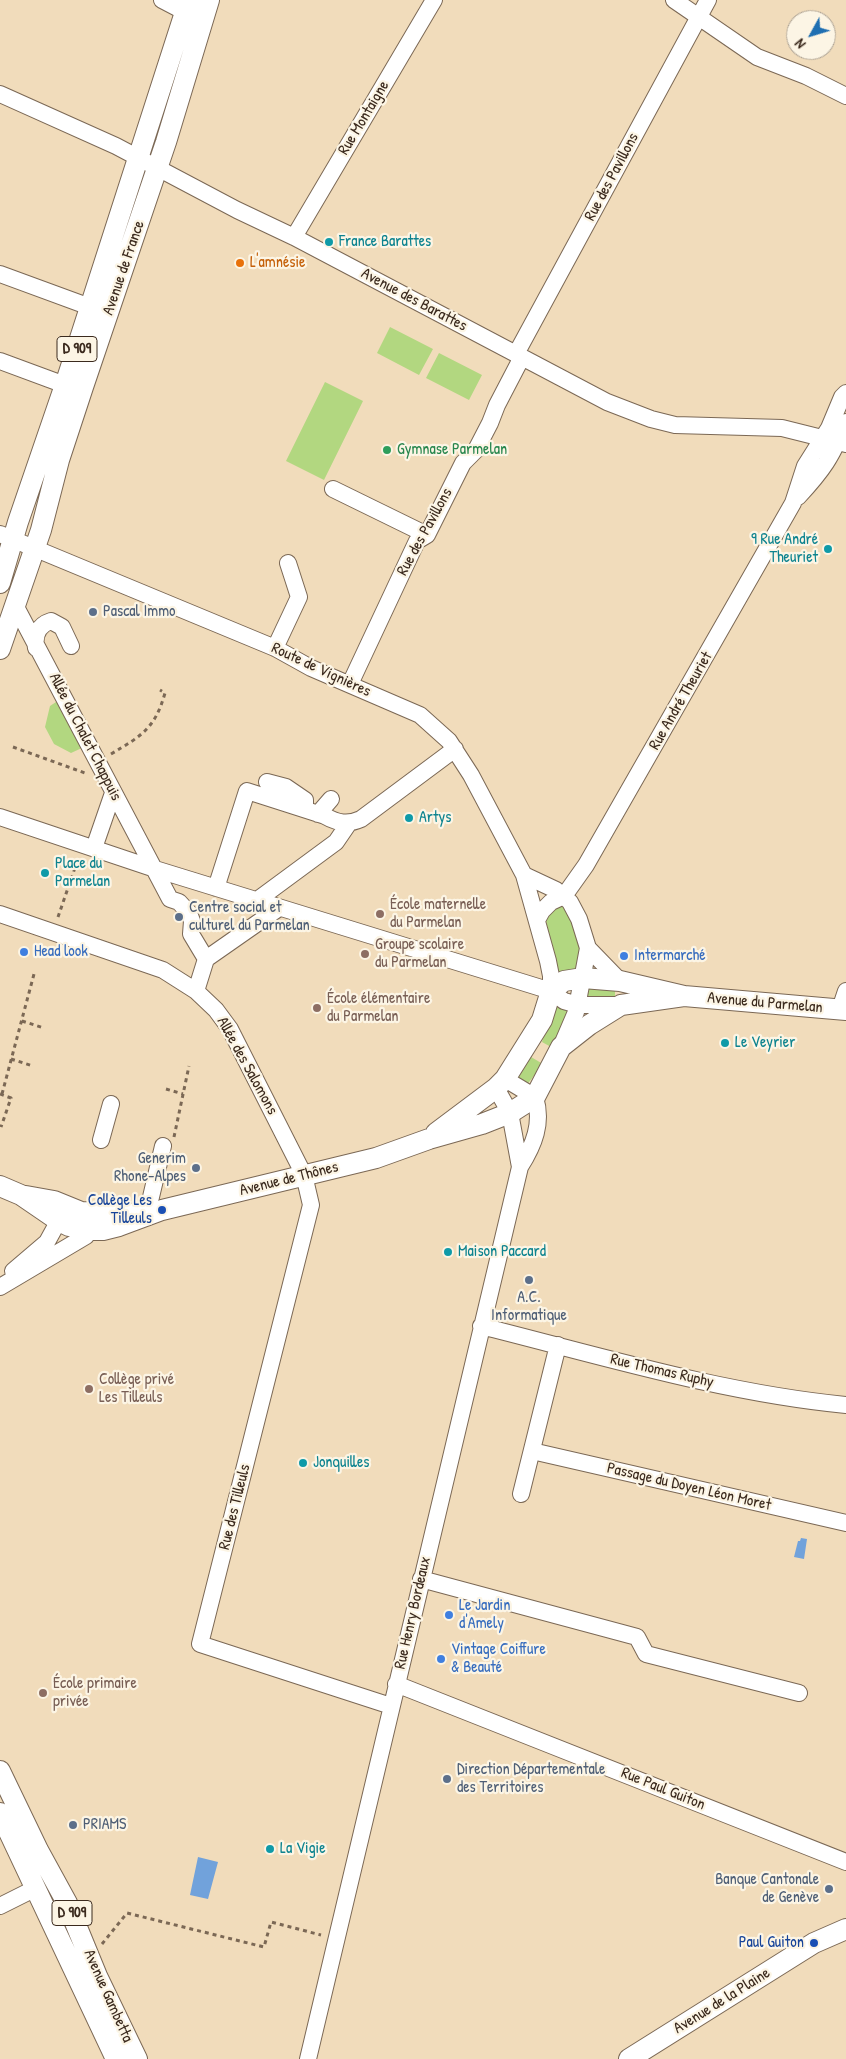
<!DOCTYPE html>
<html>
<head>
<meta charset="utf-8">
<style>
	body { margin:0 }
	#map { position:relative; width:846px; height:2059px; overflow:hidden; background:#f1dcbb; font-family:"Patrick Hand",sans-serif }
	canvas { display:block }
	.north { position:absolute; left:786px; top:10px; width:50px; height:50px; box-sizing:border-box; background:#fcf5e5; border:1px solid #afa495; border-radius:50%; rotate:231deg; font-size:14px; font-weight:700; line-height:20px; text-align:center; color:#3b2a1e }
	.north::after { content:''; display:block; margin:auto; width:18px; height:22px; background:#1f6fb2; clip-path:polygon(50% 0,100% 100%,50% 72%,0 100%) }
</style>
</head>
<body>
<div id="map">
<canvas width="846" height="2059"></canvas>
<div class="north">N</div>
</div>
<script>
const ctx = document.querySelector('canvas').getContext('2d');
ctx.lineJoin = 'round';
function paint(path, color) {
  ctx.fillStyle = color;
  ctx.fill(path, 'evenodd');
}
function trace(path, color, width, dash) {
  ctx.strokeStyle = color;
  ctx.lineWidth = width;
  ctx.lineCap = dash ? 'butt' : 'round';
  ctx.setLineDash(dash || []);
  ctx.stroke(path);
}
function drawText(font, color, halo, rows, align = 'center') {
  ctx.font = font + ' "Patrick Hand",sans-serif';
  ctx.lineWidth = 4.5;
  ctx.setLineDash([]);
  ctx.textBaseline = 'middle';
  ctx.strokeStyle = halo;
  ctx.fillStyle = color;
  for (const [text, x, y, turn = 0] of rows) {
    ctx.save();
    ctx.translate(x, y);
    ctx.rotate((+turn || 0) * Math.PI / 180);
    ctx.textAlign = isNaN(turn) ? turn : align;
    if (halo) ctx.strokeText(text, 0, 0);
    ctx.fillText(text, 0, 0);
    ctx.restore();
  }
}
paint(new Path2D(`
	M 390,327 L 433,349 L 419,375 L 377,353 Z
	M 439,353 L 482,375 L 469,400 L 426,378 Z
	M 325,382 L 363,401 L 324,480 L 286,461 Z
	M 59,700 L 84,747 L 71,753 L 54,744 L 45,727 L 50,706 Z
	M 562,905 L 581,937 L 579,969 L 558,975 L 546,921 L 551,910 Z
	M 588,983 L 615,987 L 615,997 L 601,998 L 586,997 Z
	M 559,1004 L 571,1010 L 551,1047 L 542,1042 L 554,1006 Z
	M 531,1057 L 543,1064 L 526,1086 L 518,1078 Z`), '#b2d780');
paint(new Path2D(`
	M 801,1538 L 807,1539 L 804,1559 L 794,1557 L 798,1541 L 800,1541 Z
	M 198,1857 L 218,1862 L 208,1899 L 190,1895 Z`), '#71a2db');
const minor = new Path2D(`
	M 162,0 L 185,12
	M 674,0 L 757,57 L 806,76 L 846,96
	M 0,94 L 116,146 L 237,210 L 294,237 L 607,402 L 651,419 L 675,425 L 782,428 L 846,444
	M 294,237 L 434,0
	M 0,274 L 90,307
	M 516,354 L 708,0
	M 0,361 L 65,385
	M 333,489 L 427,535
	M 798,497 C 823,470 832,457 846,422
	M 0,534 L 275,648 L 311,668 L 420,715 L 449,741 L 471,775 L 524,875 L 548,961 L 551,976 L 551,991
	M 15,605 L 170,899 L 179,902 L 189,913 L 192,921 L 191,934 L 206,959
	M 36,648 C 34,636 38,625 51,621 L 62,627 L 71,646
	M 275,648 L 299,597 L 288,563
	M 350,684 L 417,541 L 427,535 L 463,463 L 476,450 L 490,423 L 497,405 L 522,357
	M 267,782 L 286,787 L 305,800 L 305,809
	M 318,814 L 331,799
	M 0,817 L 155,869 L 551,991 L 564,1001 L 578,1005 L 621,1005
	M 94,848 L 113,793
	M 524,875 L 556,890 L 570,902 L 579,919 L 588,948 L 576,1012 L 561,1047
	M 216,888 L 247,791 L 325,816 C 337,823 348,825 361,819 L 455,749
	M 256,901 L 336,842 L 349,823
	M 0,914 L 163,970 L 196,991 L 216,1010 L 230,1029 L 304,1175 L 311,1205 L 200,1644 L 391,1706
	M 537,920 L 542,911 L 551,902 L 564,896 L 586,865 L 793,503 L 805,466 L 829,428 L 842,397 L 846,393
	M 588,948 L 620,981
	M 196,991 L 206,959 L 279,908
	M 840,1009 L 846,991
	M 496,1088 L 510,1113 L 520,1167
	M 101,1140 L 111,1104
	M 147,1214 L 163,1146
	M 13,1271 L 47,1242 L 64,1211
	M 0,1287 L 86,1236 L 90,1222
	M 481,1326 C 601,1356 722,1393 846,1405
	M 532,1451 L 846,1523
	M 521,1494 L 558,1345
	M 421,1579 L 637,1637 L 646,1654 L 799,1693
	M 396,1684 L 846,1862
	M 0,1906 L 36,1888
	M 308,2059 L 520,1167 C 534,1145 543,1123 535,1097 L 505,1079`);
const major = new Path2D(`
	M 0,583 L 18,522 L 65,385 L 189,0
	M 0,649 L 41,530 L 59,460 L 83,387 L 166,142 L 209,0
	M 436,1133 L 496,1088 L 505,1079 L 542,1020 L 551,991 L 564,981 L 583,978 L 620,981 L 684,996 L 846,1010
	M 0,1186 L 21,1195 L 59,1221 L 69,1226 L 89,1230 L 103,1230 L 119,1226 L 162,1210 L 376,1158 L 429,1139 L 482,1124 L 510,1113 L 535,1097 L 561,1047 L 589,1025 L 621,1005 L 684,996
	M 26,1196 L 54,1201 L 81,1212 L 144,1214
	M 0,1771 L 38,1850 L 67,1903 L 97,1976 L 137,2059
	M 0,1813 L 116,2059
	M 629,2059 L 814,1943 L 846,1929`);
trace(minor, '#7b6855', 18);
trace(major, '#7b6855', 22);
trace(new Path2D(`
	M 13,747 L 85,773
	M 111,754 C 141,736 155,729 165,693 L 160,690
	M 58,917 L 78,859
	M 22,1021 L 44,1028
	M 11,1059 L 33,1066
	M 166,1089 L 183,1094
	M 0,1094 L 11,1098 L 1,1127
	M 2,1094 L 34,974
	M 174,1137 L 189,1066
	M 102,1944 L 127,1913 L 264,1947 L 271,1922 L 321,1935`), '#7b6855', 3, [4, 4]);
trace(minor, '#fff', 16);
trace(major, '#fff', 20);
for (const [x, y, r, color] of [
	[329,242,5,"#0f9aa8"],
	[240,263,5,"#e8710a"],
	[387,450,5,"#2e9e5b"],
	[828,549,5,"#0f9aa8"],
	[93,612,5,"#5c6f8a"],
	[409,818,5,"#0f9aa8"],
	[45,873,5,"#0f9aa8"],
	[380,914,5,"#8d6e63"],
	[179,917,5,"#5c6f8a"],
	[24,952,5,"#3f7fe0"],
	[365,954,5,"#8d6e63"],
	[624,956,5,"#3f7fe0"],
	[317,1008,5,"#8d6e63"],
	[725,1043,5,"#0f9aa8"],
	[196,1168,5,"#5c6f8a"],
	[162,1210,5,"#1a4fb4"],
	[448,1252,5,"#0f9aa8"],
	[529,1280,5,"#5c6f8a"],
	[89,1389,5,"#8d6e63"],
	[303,1463,5,"#0f9aa8"],
	[449,1615,5,"#3f7fe0"],
	[441,1659,5,"#3f7fe0"],
	[43,1693,5,"#8d6e63"],
	[447,1779,5,"#5c6f8a"],
	[73,1825,5,"#5c6f8a"],
	[270,1849,5,"#0f9aa8"],
	[829,1889,5,"#5c6f8a"],
	[814,1943,5,"#1a4fb4"]
]) {
  const dot = new Path2D();
  dot.arc(x, y, r, 0, 2 * Math.PI);
  ctx.fillStyle = color;
  ctx.fill(dot);
  trace(dot, '#fcf5e5', 2);
}
for (const [x, y, w] of [
	[77,349,40],
	[72,1913,40]
]) {
  const box = new Path2D();
  box.roundRect(x - w / 2, y - 12.5, w, 25, 4);
  ctx.fillStyle = '#fcf5e5';
  ctx.fill(box);
  trace(box, '#3b2a1e', 1);
}
drawText('bold 15px', '#3b2a1e', null, [
	["D 909",77,349],
	["D 909",72,1913]
]);
drawText('16px', '#3b2a1e', '#fcf5e5', [
	["Rue Montaigne",364,118,-59],
	["Rue des Pavillons",612,177,-62],
	["Avenue de France",124,268,-71],
	["Avenue des Barattes",414,300,28],
	["Rue des Pavillons",425,532,-61],
	["Route de Vignières",321,670,25],
	["Rue André Theuriet",681,701,-60],
	["Allée du Chalet Chappuis",85,737,63],
	["Avenue du Parmelan",765,1003,5],
	["Allée des Salomons",247,1066,61],
	["Avenue de Thônes",289,1179,-14],
	["Rue Thomas Ruphy",662,1371,13],
	["Passage du Doyen Léon Moret",689,1487,13],
	["Rue des Tilleuls",235,1507,-76],
	["Rue Henry Bordeaux",413,1613,-77],
	["Rue Paul Guiton",663,1789,22],
	["Avenue Gambetta",108,1996,66],
	["Avenue de la Plaine",722,2001,-32]
]);
drawText('16px', '#0d838f', '#fcf5e5', [
	["France Barattes",339,242],
	["9 Rue André",818,540,"right"],
	["Theuriet",818,558,"right"],
	["Artys",419,818],
	["Place du",55,864],
	["Parmelan",55,882],
	["Le Veyrier",735,1043],
	["Maison Paccard",458,1252],
	["Jonquilles",313,1463],
	["La Vigie",280,1849]
], 'left');
drawText('16px', '#c56008', '#fcf5e5', [
	["L'amnésie",250,263]
], 'left');
drawText('16px', '#27864d', '#fcf5e5', [
	["Gymnase Parmelan",397,450]
], 'left');
drawText('16px', '#4e5e75', '#fcf5e5', [
	["Pascal Immo",103,612],
	["Centre social et",189,908],
	["culturel du Parmelan",189,926],
	["Generim",186,1159,"right"],
	["Rhone-Alpes",186,1177,"right"],
	["A.C.",529,1298,"center"],
	["Informatique",529,1316,"center"],
	["Direction Départementale",457,1770],
	["des Territoires",457,1788],
	["PRIAMS",83,1825],
	["Banque Cantonale",819,1880,"right"],
	["de Genève",819,1898,"right"]
], 'left');
drawText('16px', '#785e54', '#fcf5e5', [
	["École maternelle",390,905],
	["du Parmelan",390,923],
	["Groupe scolaire",375,945],
	["du Parmelan",375,963],
	["École élémentaire",327,999],
	["du Parmelan",327,1017],
	["Collège privé",99,1380],
	["Les Tilleuls",99,1398],
	["École primaire",53,1684],
	["privée",53,1702]
], 'left');
drawText('16px', '#366cbe', '#fcf5e5', [
	["Head look",34,952],
	["Intermarché",634,956],
	["Le Jardin",459,1606],
	["d'Amely",459,1624],
	["Vintage Coiffure",451,1650],
	["& Beauté",451,1668]
], 'left');
drawText('16px', '#164399', '#fcf5e5', [
	["Collège Les",152,1201],
	["Tilleuls",152,1219],
	["Paul Guiton",804,1943]
], 'right');
</script>
</body>
</html>
